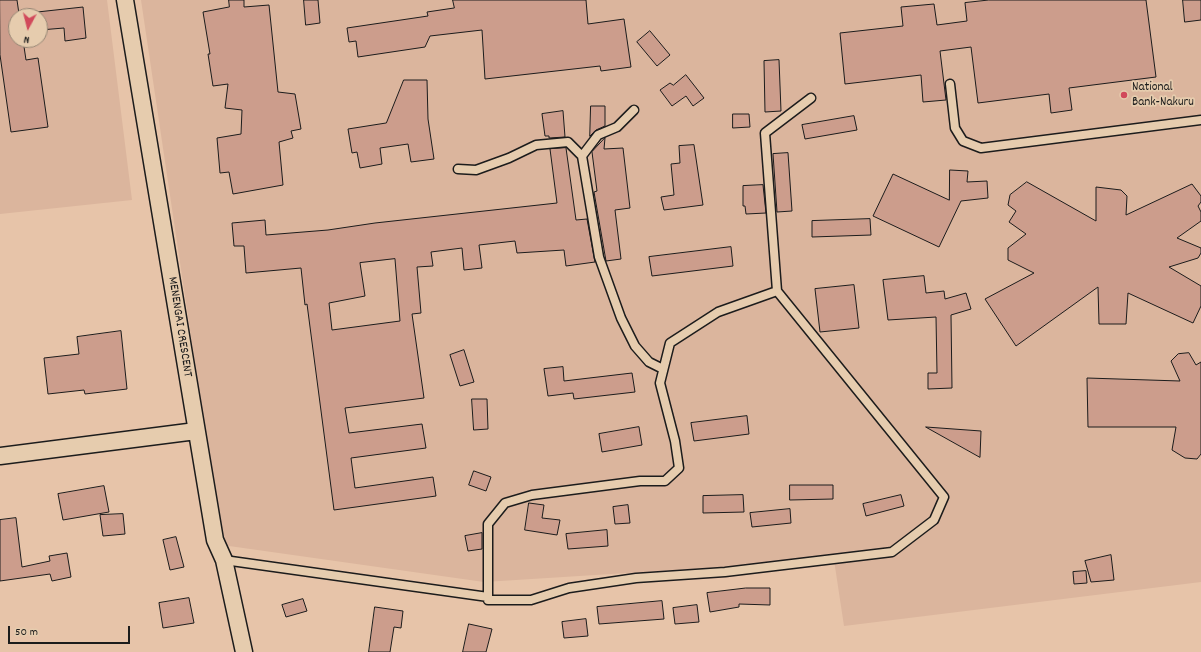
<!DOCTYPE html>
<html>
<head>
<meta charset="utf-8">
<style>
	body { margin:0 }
	#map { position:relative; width:1201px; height:652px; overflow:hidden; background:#e7c4a9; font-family:Dekko,sans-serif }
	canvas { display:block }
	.north { position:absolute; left:8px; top:8px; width:40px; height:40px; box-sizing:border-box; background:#e6ccae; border:1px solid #958674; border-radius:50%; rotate:187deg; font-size:11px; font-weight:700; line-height:16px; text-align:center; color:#1c1c1c }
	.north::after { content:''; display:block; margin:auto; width:14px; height:18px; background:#d1495b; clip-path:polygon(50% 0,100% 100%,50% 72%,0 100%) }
	.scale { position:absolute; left:8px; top:626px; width:122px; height:18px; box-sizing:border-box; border:2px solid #1c1c1c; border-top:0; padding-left:5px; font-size:12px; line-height:14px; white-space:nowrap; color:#1c1c1c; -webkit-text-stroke:3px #e6ccae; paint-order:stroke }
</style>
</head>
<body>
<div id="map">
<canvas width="1201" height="652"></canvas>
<div class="north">N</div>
<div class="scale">50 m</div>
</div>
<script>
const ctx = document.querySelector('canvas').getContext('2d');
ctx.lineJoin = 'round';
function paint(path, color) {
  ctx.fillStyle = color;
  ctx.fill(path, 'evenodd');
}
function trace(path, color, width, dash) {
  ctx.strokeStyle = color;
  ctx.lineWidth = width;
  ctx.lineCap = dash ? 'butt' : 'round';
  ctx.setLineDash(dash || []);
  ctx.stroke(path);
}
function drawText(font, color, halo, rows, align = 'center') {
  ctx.font = font + ' Dekko,sans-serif';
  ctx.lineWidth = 3.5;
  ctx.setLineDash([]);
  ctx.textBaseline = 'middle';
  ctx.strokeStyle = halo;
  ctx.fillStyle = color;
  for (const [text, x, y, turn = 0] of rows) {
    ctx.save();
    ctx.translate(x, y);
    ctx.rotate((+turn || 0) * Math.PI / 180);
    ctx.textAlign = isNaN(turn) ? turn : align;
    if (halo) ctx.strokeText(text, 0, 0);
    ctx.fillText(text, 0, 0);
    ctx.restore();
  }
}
paint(new Path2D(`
	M 0,0 L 107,0 L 132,200 L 0,214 ZM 16,16 L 40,16 L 40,40 L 16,40 Z
	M 141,0 L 1201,0 L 1201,582 L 844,626 L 834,560 L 484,582 L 222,545 Z`), '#dbb59d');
const building = new Path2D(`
	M 0,0 L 17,0 L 19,14 L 83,7 L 86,38 L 65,41 L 64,28 L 40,30 L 40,16 L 16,16 L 16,40 L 23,40 L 26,60 L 38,58 L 48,127 L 11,132 L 0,55 Z
	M 229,0 L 244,0 L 244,7 L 269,5 L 278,92 L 295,94 L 301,129 L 291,131 L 293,138 L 279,142 L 283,185 L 233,194 L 229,172 L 220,173 L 217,138 L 241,134 L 242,110 L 225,108 L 228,84 L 213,86 L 208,54 L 210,54 L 203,12 L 229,7 Z
	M 304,0 L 318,0 L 320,23 L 306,25 Z
	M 453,0 L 586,0 L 588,24 L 624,19 L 631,67 L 601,71 L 600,66 L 485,79 L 482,30 L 430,36 L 425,47 L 358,57 L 356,41 L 349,42 L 347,28 L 428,16 L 427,12 L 454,8 Z
	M 989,0 L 1146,0 L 1156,77 L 1069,88 L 1072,110 L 1051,113 L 1049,94 L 978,103 L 971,47 L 940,51 L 946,100 L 923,102 L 921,75 L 845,84 L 840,33 L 903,26 L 901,7 L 934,4 L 937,25 L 967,21 L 965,3 Z
	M 1183,0 L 1201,0 L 1201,20 L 1185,22 Z
	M 650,31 L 670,55 L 657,66 L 637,42 Z
	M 779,60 L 781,111 L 765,112 L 764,61 Z
	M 686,75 L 704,98 L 693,106 L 686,96 L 672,106 L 660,90 L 670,83 L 673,85 Z
	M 404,80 L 427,80 L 428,119 L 434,159 L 411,162 L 408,144 L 380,148 L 382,164 L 360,168 L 357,152 L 352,153 L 348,129 L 386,123 Z
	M 591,106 L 605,106 L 605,126 L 596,130 L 590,136 Z
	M 563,111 L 565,137 L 549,138 L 549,136 L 545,136 L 542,114 Z
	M 733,114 L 749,114 L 750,127 L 733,128 Z
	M 854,116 L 857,130 L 805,139 L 802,125 Z
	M 605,138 L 604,149 L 623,148 L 630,208 L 615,210 L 621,259 L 606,261 L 594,192 L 597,191 L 592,152 Z
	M 694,145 L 703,205 L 664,210 L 661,197 L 674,195 L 671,164 L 680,163 L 679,146 Z
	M 566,148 L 576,220 L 587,219 L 595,262 L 566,266 L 564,250 L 517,253 L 515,241 L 479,245 L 482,268 L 464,270 L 462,248 L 431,252 L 433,266 L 417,267 L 421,313 L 412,314 L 424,398 L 345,408 L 349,433 L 422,424 L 426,448 L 351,458 L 355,488 L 433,477 L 436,496 L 334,510 L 307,304 L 305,305 L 301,268 L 246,273 L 244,246 L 234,246 L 232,223 L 265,220 L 266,235 L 328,230 L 375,223 L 557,203 L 550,149 ZM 395,259 L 400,321 L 332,330 L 329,303 L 365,296 L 360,263 Z
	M 788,153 L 792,211 L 777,212 L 773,154 Z
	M 950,170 L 968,171 L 967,182 L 987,181 L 988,198 L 961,201 L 939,247 L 873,216 L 893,174 L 949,200 Z
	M 1027,182 L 1096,221 L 1096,187 L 1121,190 L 1127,196 L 1126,215 L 1192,184 L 1201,196 L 1201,202 L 1198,206 L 1201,212 L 1201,221 L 1177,238 L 1201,248 L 1201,253 L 1198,258 L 1169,267 L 1201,286 L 1201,306 L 1193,323 L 1128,293 L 1126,324 L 1099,324 L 1098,287 L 1016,346 L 985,299 L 1034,273 L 1008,260 L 1008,248 L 1026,234 L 1009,222 L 1016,211 L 1008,205 L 1010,195 Z
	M 763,185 L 766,213 L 746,214 L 745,206 L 743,206 L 743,186 Z
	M 870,219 L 871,235 L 812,237 L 812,221 Z
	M 731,247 L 733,266 L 652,276 L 649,257 Z
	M 924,276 L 926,293 L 944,291 L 945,299 L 966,293 L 971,309 L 951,315 L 952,388 L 928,389 L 928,373 L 937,373 L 936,317 L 888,320 L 883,280 Z
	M 854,285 L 859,328 L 820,332 L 815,289 Z
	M 121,331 L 127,389 L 85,394 L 84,390 L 48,394 L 44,358 L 79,354 L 77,337 Z
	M 464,350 L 474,382 L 460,386 L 450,355 Z
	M 1189,353 L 1196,365 L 1201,362 L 1201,454 L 1197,459 L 1185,458 L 1172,450 L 1176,427 L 1088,427 L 1087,378 L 1180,381 L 1171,361 L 1178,354 Z
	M 563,367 L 564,381 L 632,373 L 635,392 L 574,399 L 573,393 L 548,396 L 544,369 Z
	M 472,399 L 487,399 L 488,429 L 474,430 Z
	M 747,416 L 749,434 L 694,441 L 691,423 Z
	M 639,427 L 642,445 L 602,452 L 599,434 Z
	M 926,427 L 981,431 L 980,457 Z
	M 474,471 L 491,477 L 486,491 L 469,485 Z
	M 790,485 L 833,485 L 833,499 L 790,500 Z
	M 104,486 L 109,512 L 63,520 L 58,494 Z
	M 743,495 L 744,512 L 703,513 L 703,496 Z
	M 901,495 L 904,506 L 866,516 L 863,504 Z
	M 529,503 L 544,505 L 542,518 L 560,520 L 557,535 L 525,530 Z
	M 628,505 L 630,523 L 615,524 L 613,507 Z
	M 790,509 L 791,523 L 752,527 L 750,513 Z
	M 123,514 L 125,534 L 103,536 L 100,515 Z
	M 16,518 L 22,567 L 50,561 L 49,556 L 67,553 L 71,577 L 52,581 L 50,574 L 0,581 L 0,520 Z
	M 607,530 L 608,546 L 568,549 L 566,534 Z
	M 482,533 L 482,549 L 468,551 L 465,536 Z
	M 176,537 L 184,567 L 170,570 L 163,540 Z
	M 1111,555 L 1114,580 L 1091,582 L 1085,561 Z
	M 1086,571 L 1087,583 L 1074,584 L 1073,572 Z
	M 746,588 L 770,588 L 770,605 L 739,604 L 739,607 L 710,612 L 707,593 Z
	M 189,598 L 194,623 L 163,628 L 159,603 Z
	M 303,599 L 307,611 L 286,617 L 282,605 Z
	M 662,601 L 664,619 L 599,624 L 597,607 Z
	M 697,605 L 699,622 L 675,624 L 673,608 Z
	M 375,607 L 403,611 L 401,628 L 394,627 L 390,652 L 369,652 Z
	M 586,619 L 588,636 L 564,638 L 562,622 Z
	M 469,624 L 492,629 L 486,652 L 463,652 Z`);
paint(building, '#cc9d8c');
trace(building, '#1c1c1c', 1);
const lane = new Path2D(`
	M 950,84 L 955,128 L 963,141 L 981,148 L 1201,120
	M 582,156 L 598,135 L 617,127 L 634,110
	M 458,169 L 476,170 L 509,158 L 536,145 L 568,142 L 582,156 L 599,257 L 621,318 L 635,346 L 649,362 L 663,369
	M 224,560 L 488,597 L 488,600 L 531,600 L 569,588 L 636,578 L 725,572 L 892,552 L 934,520 L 944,497 L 777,291 L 765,133 L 811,98
	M 488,597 L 488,524 L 505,503 L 532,495 L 640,481 L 665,481 L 679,468 L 675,441 L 660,383 L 670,343 L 718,312 L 777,291`);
const street = new Path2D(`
	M 125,0 L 215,540 L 224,560 L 244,652
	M 0,456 L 196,431`);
trace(lane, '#1c1c1c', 11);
trace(street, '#1c1c1c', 19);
trace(lane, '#e6ccae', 8);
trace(street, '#e6ccae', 16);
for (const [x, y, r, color] of [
	[1124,95,4,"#d1495b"]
]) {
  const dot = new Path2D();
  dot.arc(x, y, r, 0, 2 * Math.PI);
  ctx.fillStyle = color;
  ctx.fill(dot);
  trace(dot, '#e6ccae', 1.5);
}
drawText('13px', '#1c1c1c', '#e6ccae', [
	["National",1132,88],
	["Bank-Nakuru",1132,103]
], 'left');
drawText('13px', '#1c1c1c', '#e6ccae', [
	["MENENGAI CRESCENT",179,327,81]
]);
</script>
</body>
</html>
